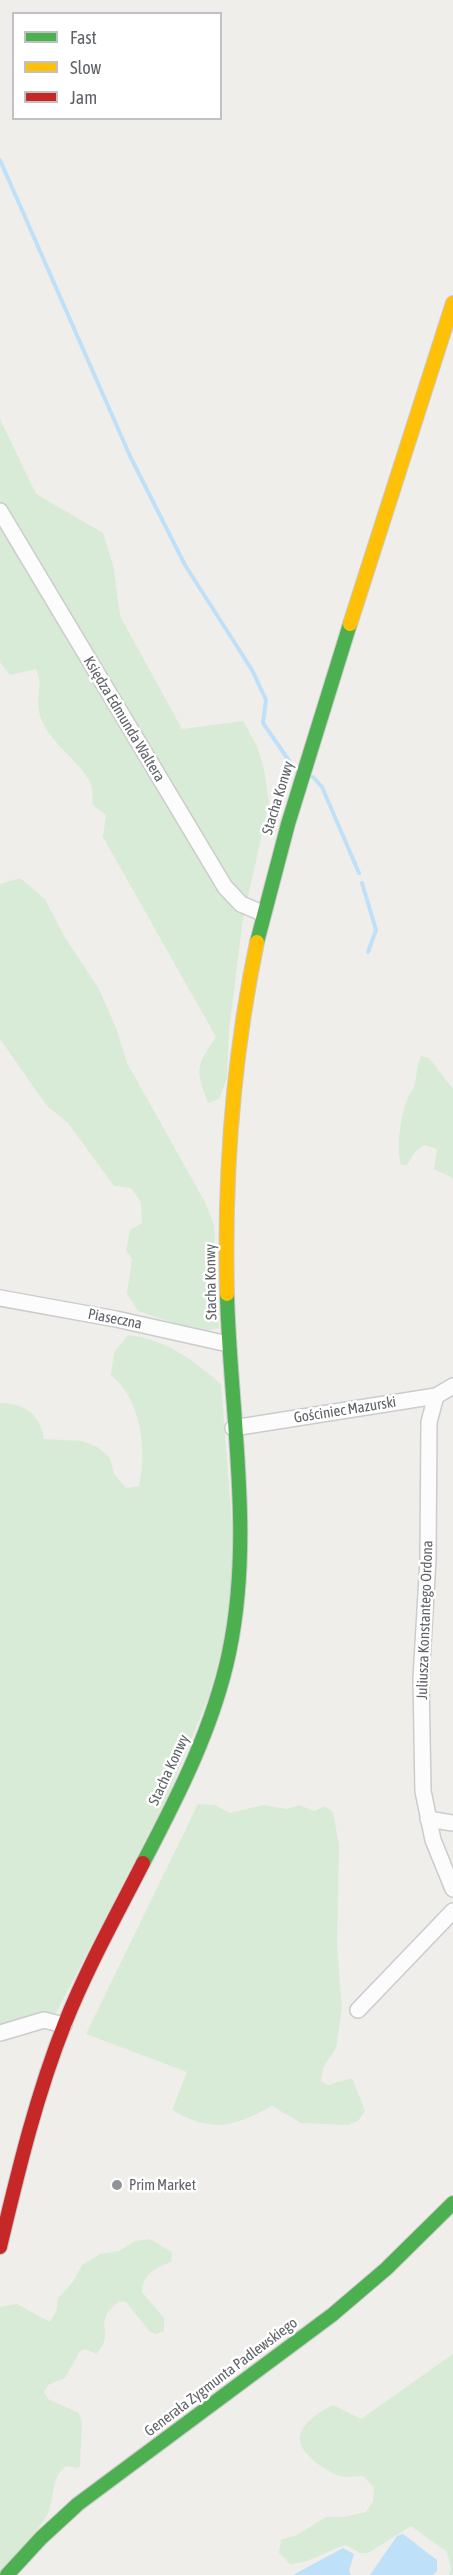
<!DOCTYPE html>
<html>
<head>
<meta charset="utf-8">
<style>
	body { margin:0 }
	#map { position:relative; width:453px; height:2575px; overflow:hidden; background:#efeeea; font-family:"Asap Condensed",sans-serif }
	canvas { display:block }
	.legend { position:absolute; left:12px; top:12px; width:210px; height:108px; box-sizing:border-box; background:#fff; border:2px solid #bfc1c3; margin:0; padding:8px 10px; list-style:none; font-size:18px; color:#5f6368 }
	.legend li { display:flex; align-items:center; gap:12px; height:30px }
	.legend b { width:30px; border:2px solid #bfc1c3 }
</style>
</head>
<body>
<div id="map">
<canvas width="453" height="2575"></canvas>
<ul class="legend">
<li><b style="height:8px;background:#4caf50"></b>Fast</li>
<li><b style="height:8px;background:#ffc107"></b>Slow</li>
<li><b style="height:8px;background:#c62828"></b>Jam</li>
</ul>
</div>
<script>
const ctx = document.querySelector('canvas').getContext('2d');
ctx.lineJoin = 'round';
function paint(path, color) {
  ctx.fillStyle = color;
  ctx.fill(path, 'evenodd');
}
function trace(path, color, width, dash) {
  ctx.strokeStyle = color;
  ctx.lineWidth = width;
  ctx.lineCap = dash ? 'butt' : 'round';
  ctx.setLineDash(dash || []);
  ctx.stroke(path);
}
function drawText(font, color, halo, rows, align = 'center') {
  ctx.font = font + ' "Asap Condensed",sans-serif';
  ctx.lineWidth = 5;
  ctx.setLineDash([]);
  ctx.textBaseline = 'middle';
  ctx.strokeStyle = halo;
  ctx.fillStyle = color;
  for (const [text, x, y, turn = 0] of rows) {
    ctx.save();
    ctx.translate(x, y);
    ctx.rotate((+turn || 0) * Math.PI / 180);
    ctx.textAlign = isNaN(turn) ? turn : align;
    if (halo) ctx.strokeText(text, 0, 0);
    ctx.fillText(text, 0, 0);
    ctx.restore();
  }
}
paint(new Path2D(`
	M 0,419 L 36,494 L 103,533 L 114,569 L 120,616 L 182,729 L 243,721 L 257,746 L 264,769 L 269,802 L 243,919 L 229,1031 L 227,1078 L 219,1099 L 208,1103 C 195,1069 196,1066 216,1037 L 103,837 L 106,815 L 93,805 C 92,798 93,788 90,782 C 78,760 54,746 43,723 C 32,700 45,689 36,669 L 10,675 L 0,662 Z
	M 20,878 L 45,899 L 64,936 L 99,989 L 116,1028 L 127,1063 L 205,1202 L 214,1225 L 219,1328 L 201,1332 L 138,1311 L 127,1294 L 132,1259 L 126,1250 L 130,1230 L 142,1223 L 141,1202 L 131,1188 L 114,1186 L 68,1123 L 47,1106 L 0,1039 L 0,884 Z
	M 421,1056 L 429,1058 L 453,1089 L 453,1178 L 434,1169 L 437,1149 L 424,1145 L 415,1152 L 407,1165 L 401,1165 C 396,1144 400,1120 407,1100 C 409,1094 414,1089 415,1083 C 417,1072 417,1066 421,1056 Z
	M 128,1335 C 166,1339 193,1360 221,1384 L 235,1562 L 224,1641 L 209,1696 L 167,1798 L 56,2013 L 0,2024 L 0,1403 C 26,1404 40,1414 44,1439 L 83,1441 L 99,1448 L 110,1458 L 114,1474 L 126,1488 L 139,1486 C 147,1451 142,1400 111,1375 L 114,1353 Z
	M 198,1804 L 215,1805 L 230,1813 L 263,1805 L 287,1809 L 299,1805 L 314,1811 L 325,1806 L 333,1812 L 339,1845 L 337,1945 L 342,2008 L 336,2048 L 323,2068 L 321,2081 L 328,2085 L 352,2078 L 365,2111 L 358,2121 L 348,2125 L 301,2123 L 272,2106 C 234,2127 211,2133 172,2110 L 187,2072 L 86,2034 Z
	M 150,2239 L 172,2252 L 171,2262 C 156,2267 142,2275 142,2292 L 164,2318 L 164,2331 L 156,2334 L 150,2332 L 126,2302 L 120,2301 C 89,2323 118,2332 96,2354 L 85,2349 L 80,2351 L 65,2378 L 48,2385 L 44,2392 L 48,2399 L 79,2413 L 82,2424 L 80,2466 L 77,2468 L 66,2466 C 49,2479 56,2500 46,2517 C 35,2535 14,2555 0,2572 L 0,2307 L 17,2304 L 50,2322 L 56,2312 L 58,2298 L 73,2282 L 82,2265 L 100,2254 L 119,2251 L 135,2241 Z
	M 453,2354 L 453,2575 L 449,2575 L 451,2569 L 447,2552 L 411,2526 L 368,2553 L 360,2553 L 346,2545 C 326,2550 312,2563 290,2564 L 279,2553 L 281,2540 L 297,2535 L 326,2517 L 343,2517 L 366,2512 L 373,2501 L 374,2488 L 363,2476 C 356,2476 346,2478 340,2476 C 327,2472 296,2452 300,2436 C 303,2422 322,2410 333,2405 L 361,2419 Z`), '#d8ebd6');
paint(new Path2D(`
	M 403,2534 L 437,2560 L 437,2571 L 433,2575 L 370,2575 L 397,2536 Z
	M 343,2548 L 354,2554 L 349,2571 L 351,2575 L 293,2575 Z`), '#bfe0f9');
trace(new Path2D(`
	M 0,160 L 130,456 L 185,565 L 252,670 L 266,700 L 263,723 L 294,768
	M 313,777 L 322,787 L 359,873
	M 362,883 L 376,930 L 368,952`), '#bfe0f9', 4);
const street = new Path2D(`
	M 0,511 L 225,887 L 241,904 L 262,913
	M 0,1298 L 116,1319 L 228,1344
	M 436,1396 L 429,1422 L 428,1559 L 421,1679 L 423,1791 L 433,1840 L 453,1889
	M 233,1428 L 436,1396 L 453,1386
	M 428,1819 L 453,1823
	M 358,2010 L 453,1911
	M 0,2033 L 44,2020 L 64,2025`);
const fast = new Path2D(`
	M 257,942 L 288,824 L 350,624
	M 143,1863 C 178,1796 213,1728 229,1653 C 254,1535 230,1412 227,1294
	M 7,2575 L 41,2538 L 78,2504 L 332,2315 L 386,2269 L 453,2203`);
const slow = new Path2D(`
	M 350,624 L 453,303
	M 227,1294 C 224,1175 233,1057 257,942`);
const jam = new Path2D(`
	M 0,2247 C 18,2172 36,2096 65,2023 C 87,1968 116,1916 143,1863`);
trace(street, '#cbcccc', 18);
trace(fast, '#cacacb', 16);
trace(slow, '#cacacb', 16);
trace(jam, '#cacacb', 16);
trace(street, '#fdfcfc', 15);
trace(fast, '#4caf50', 14);
trace(slow, '#ffc107', 14);
trace(jam, '#c62828', 14);
for (const [x, y, r, color] of [
	[117,2185,6,"#919496"]
]) {
  const dot = new Path2D();
  dot.arc(x, y, r, 0, 2 * Math.PI);
  ctx.fillStyle = color;
  ctx.fill(dot);
  trace(dot, '#fff', 2);
}
drawText('15px', '#5f6368', '#fff', [
	["Księdza Edmunda Waltera",124,719,59],
	["Stacha Konwy",278,798,-73],
	["Stacha Konwy",211,1282,-91],
	["Piaseczna",115,1319,11],
	["Gościniec Mazurski",345,1410,-9],
	["Juliusza Konstantego Ordona",425,1620,-88],
	["Stacha Konwy",169,1770,-65],
	["Generała Zygmunta Padlewskiego",221,2377,-37]
]);
drawText('15px', '#5f6368', '#fff', [
	["Prim Market",129,2185]
], 'left');
</script>
</body>
</html>
